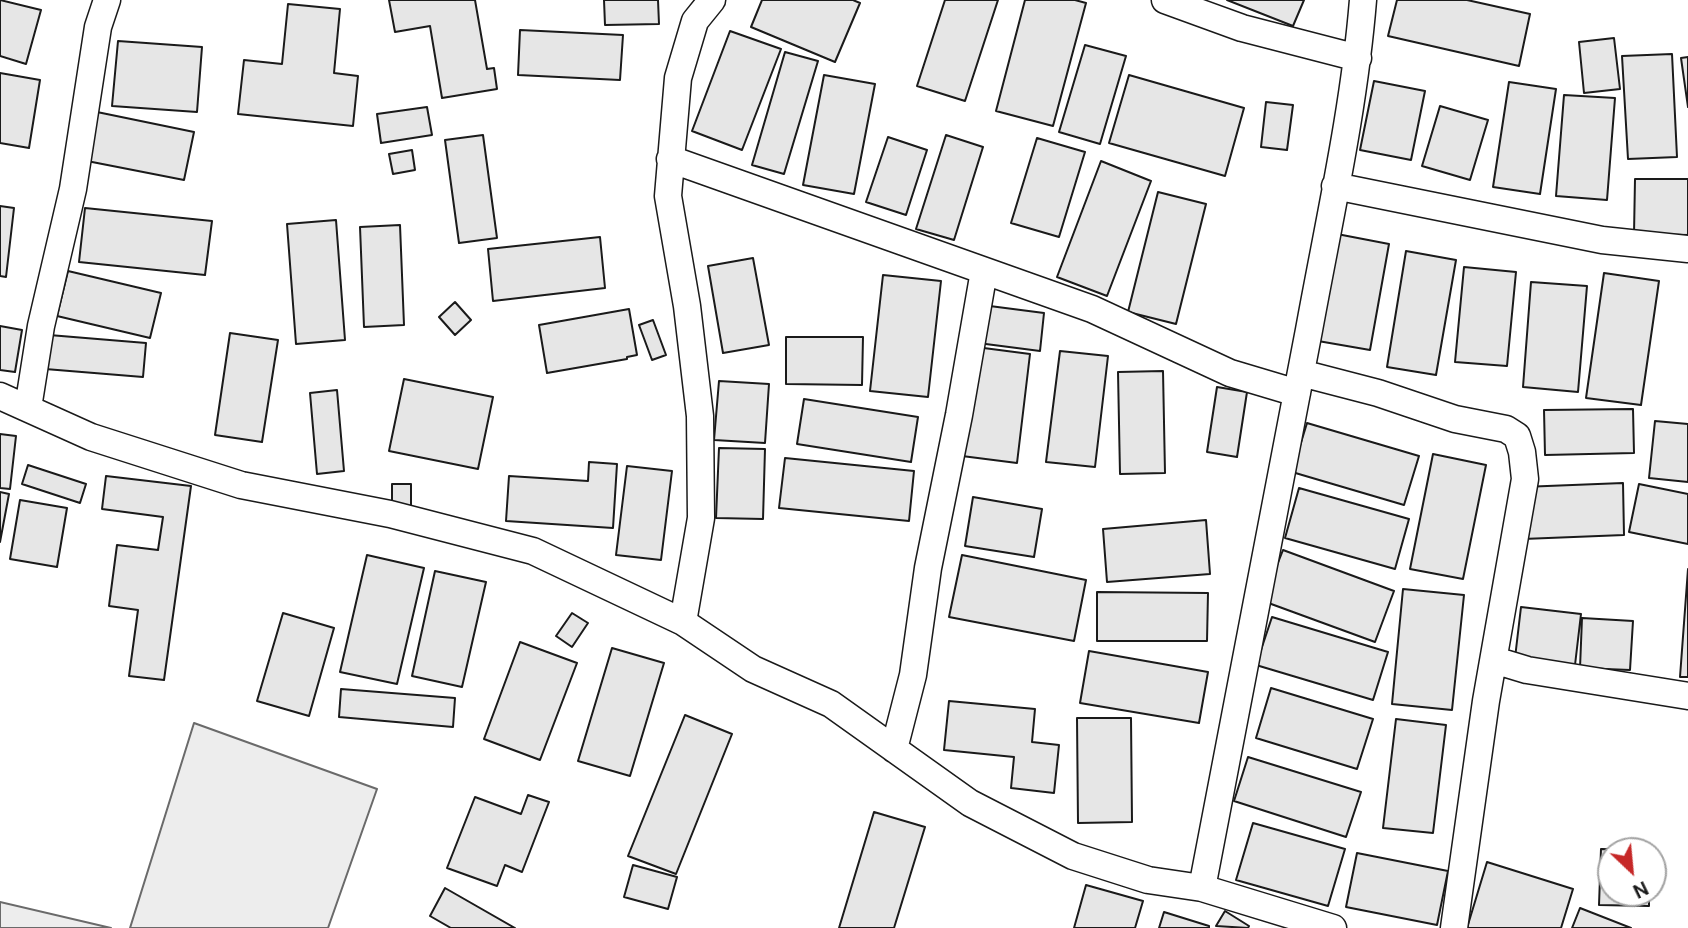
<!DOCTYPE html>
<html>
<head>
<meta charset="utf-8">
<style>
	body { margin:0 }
	#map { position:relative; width:1688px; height:928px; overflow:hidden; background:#fff; font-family:"DM Sans",sans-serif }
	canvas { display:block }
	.north { position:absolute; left:1597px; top:837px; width:70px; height:70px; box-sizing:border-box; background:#fff; border:2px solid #a3a3a3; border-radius:50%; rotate:154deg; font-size:19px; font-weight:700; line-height:28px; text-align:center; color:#1a1a1a }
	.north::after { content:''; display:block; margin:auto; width:24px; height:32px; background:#c62828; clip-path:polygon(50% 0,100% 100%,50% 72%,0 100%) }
</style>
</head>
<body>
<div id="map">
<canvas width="1688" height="928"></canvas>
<div class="north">N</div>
</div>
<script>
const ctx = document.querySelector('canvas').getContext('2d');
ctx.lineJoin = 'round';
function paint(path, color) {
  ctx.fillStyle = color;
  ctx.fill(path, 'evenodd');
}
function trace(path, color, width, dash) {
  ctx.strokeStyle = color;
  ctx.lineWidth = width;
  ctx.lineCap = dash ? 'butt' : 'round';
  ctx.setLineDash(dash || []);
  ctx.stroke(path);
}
const built = new Path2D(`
	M 194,723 L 377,789 L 328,928 L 130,928 Z
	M 0,902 L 111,928 L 0,928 Z`);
paint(built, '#ededed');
trace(built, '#6a6a6a', 2);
const building = new Path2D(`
	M 0,0 L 41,10 L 26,64 L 0,56 Z
	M 389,0 L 475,0 L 487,69 L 494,68 L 497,89 L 442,98 L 430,26 L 395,32 Z
	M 604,0 L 658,0 L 659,24 L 605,25 Z
	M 762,0 L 853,0 L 860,3 L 835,62 L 751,27 Z
	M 945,0 L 998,0 L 965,101 L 917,86 Z
	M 1025,0 L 1075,0 L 1086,3 L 1053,126 L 996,111 Z
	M 1227,0 L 1304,0 L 1293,26 Z
	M 1397,0 L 1467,0 L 1530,14 L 1519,66 L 1388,36 Z
	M 288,4 L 340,9 L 334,73 L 358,76 L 353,126 L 238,114 L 244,60 L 282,64 Z
	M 520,30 L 623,35 L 620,80 L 518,75 Z
	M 730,31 L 781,49 L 742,150 L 692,131 Z
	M 1614,38 L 1620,89 L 1584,93 L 1579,42 Z
	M 118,41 L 202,47 L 197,112 L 112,106 Z
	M 1085,45 L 1126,56 L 1100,144 L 1059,132 Z
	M 785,52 L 818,61 L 784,174 L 752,165 Z
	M 1672,54 L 1677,157 L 1628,159 L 1622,56 Z
	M 1688,57 L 1688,107 L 1681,58 Z
	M 0,73 L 40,80 L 29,148 L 0,143 Z
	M 824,75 L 875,84 L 854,194 L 803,185 Z
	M 1129,75 L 1244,108 L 1225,176 L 1109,143 Z
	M 1374,81 L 1425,91 L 1411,160 L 1360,150 Z
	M 1509,82 L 1556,89 L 1540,194 L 1493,187 Z
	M 1564,95 L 1615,98 L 1607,200 L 1556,196 Z
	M 1266,102 L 1293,105 L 1287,150 L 1261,147 Z
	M 1440,106 L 1488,120 L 1470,180 L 1422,166 Z
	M 427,107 L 432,135 L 381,143 L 377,114 Z
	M 97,112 L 194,132 L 184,180 L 87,161 Z
	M 483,135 L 497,238 L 459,243 L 445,140 Z
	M 946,135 L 983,147 L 954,240 L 916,229 Z
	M 888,137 L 927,150 L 906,215 L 866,202 Z
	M 1037,138 L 1085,152 L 1059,237 L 1011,223 Z
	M 412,150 L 415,170 L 393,174 L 389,154 Z
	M 1101,161 L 1151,181 L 1107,296 L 1057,277 Z
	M 1635,179 L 1688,179 L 1688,235 L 1634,234 Z
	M 1158,192 L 1206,204 L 1176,324 L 1128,312 Z
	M 0,206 L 14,208 L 6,277 L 0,276 Z
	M 85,208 L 212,221 L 205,275 L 79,262 Z
	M 336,220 L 345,340 L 296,344 L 287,224 Z
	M 400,225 L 404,325 L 364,327 L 360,227 Z
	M 1337,234 L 1389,244 L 1370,350 L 1318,341 Z
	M 600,237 L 605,288 L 493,301 L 488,249 Z
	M 1406,251 L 1456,260 L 1436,375 L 1387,367 Z
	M 753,258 L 769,345 L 723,353 L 708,266 Z
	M 1464,267 L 1516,272 L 1507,366 L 1455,362 Z
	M 68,271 L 161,293 L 150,338 L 57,316 Z
	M 1604,273 L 1659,281 L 1641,405 L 1586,398 Z
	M 883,275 L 941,281 L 928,397 L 870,391 Z
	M 1531,282 L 1587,286 L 1578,392 L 1523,387 Z
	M 455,302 L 471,320 L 455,335 L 439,317 Z
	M 982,305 L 1044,313 L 1040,351 L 978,343 Z
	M 629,309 L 637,355 L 627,357 L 627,359 L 547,373 L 539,325 Z
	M 653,320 L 666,355 L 652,360 L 639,325 Z
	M 0,326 L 22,330 L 15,372 L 0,370 Z
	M 230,333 L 278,340 L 262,442 L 215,435 Z
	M 37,334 L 146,343 L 143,377 L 33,368 Z
	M 786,337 L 863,337 L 862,385 L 786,384 Z
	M 976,347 L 1030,354 L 1017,463 L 962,456 Z
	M 1060,351 L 1108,356 L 1095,467 L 1046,462 Z
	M 1163,371 L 1165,473 L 1120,474 L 1118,372 Z
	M 404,379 L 493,397 L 478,469 L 389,451 Z
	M 719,381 L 769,384 L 765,443 L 714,440 Z
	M 1217,387 L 1247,392 L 1237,457 L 1207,452 Z
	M 337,390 L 344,471 L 317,474 L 310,393 Z
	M 804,399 L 918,417 L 911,462 L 797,444 Z
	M 1633,409 L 1634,453 L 1545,455 L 1544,410 Z
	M 1655,421 L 1688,424 L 1688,482 L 1649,478 Z
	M 1307,423 L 1419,456 L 1404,505 L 1292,472 Z
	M 0,434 L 16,436 L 10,489 L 0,488 Z
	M 719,448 L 765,449 L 763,519 L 716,518 Z
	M 1433,454 L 1486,465 L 1463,579 L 1410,569 Z
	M 785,458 L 914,471 L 909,521 L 779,508 Z
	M 589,462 L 617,464 L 613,528 L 506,521 L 509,476 L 588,481 Z
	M 28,465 L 86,484 L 80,503 L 22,484 Z
	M 627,466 L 672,471 L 661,560 L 616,555 Z
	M 106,476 L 191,486 L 164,680 L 129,676 L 138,610 L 109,606 L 117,545 L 158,550 L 163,517 L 102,509 Z
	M 1623,483 L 1624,535 L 1523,539 L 1522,487 Z
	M 392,484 L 411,484 L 411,507 L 392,508 Z
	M 1639,484 L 1688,494 L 1688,544 L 1629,532 Z
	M 1299,488 L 1409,519 L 1395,569 L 1285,538 Z
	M 0,492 L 9,494 L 0,542 Z
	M 973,497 L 1042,509 L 1034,557 L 965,546 Z
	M 20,500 L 67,508 L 57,567 L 10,559 Z
	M 1206,520 L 1210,574 L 1107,582 L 1103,529 Z
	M 1283,550 L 1394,591 L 1375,642 L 1263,601 Z
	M 367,555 L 424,568 L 397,684 L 340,672 Z
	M 962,555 L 1086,580 L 1074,641 L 949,617 Z
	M 1688,569 L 1688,677 L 1680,677 Z
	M 435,571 L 486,582 L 462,687 L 412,676 Z
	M 1403,589 L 1464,595 L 1452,710 L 1392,704 Z
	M 1097,592 L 1208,593 L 1207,641 L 1097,641 Z
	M 1521,607 L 1581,614 L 1575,665 L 1515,658 Z
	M 283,613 L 334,628 L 309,716 L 257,701 Z
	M 572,613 L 588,623 L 572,647 L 556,636 Z
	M 1272,617 L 1388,652 L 1373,700 L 1256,665 Z
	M 1582,618 L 1633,621 L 1630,670 L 1580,668 Z
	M 520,642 L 577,663 L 540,760 L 484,739 Z
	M 612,648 L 664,663 L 630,776 L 578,761 Z
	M 1089,651 L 1208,672 L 1199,723 L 1080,703 Z
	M 1271,688 L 1373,719 L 1357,769 L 1256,738 Z
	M 341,689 L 455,698 L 453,727 L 339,717 Z
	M 949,701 L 1035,709 L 1032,742 L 1059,745 L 1054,793 L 1011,788 L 1014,757 L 944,750 Z
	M 685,715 L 732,734 L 676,874 L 628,856 Z
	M 1077,718 L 1131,718 L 1132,822 L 1078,823 Z
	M 1396,719 L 1446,725 L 1433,833 L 1383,828 Z
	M 1248,757 L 1361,792 L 1346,837 L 1234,801 Z
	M 528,795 L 549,802 L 522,872 L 505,865 L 497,886 L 447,868 L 475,797 L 521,814 Z
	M 874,812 L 925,827 L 894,928 L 839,928 Z
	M 1253,823 L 1345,849 L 1328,906 L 1236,880 Z
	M 1601,849 L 1650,850 L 1611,851 L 1611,893 L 1649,893 L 1649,906 L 1599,905 Z
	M 1357,853 L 1448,871 L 1437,925 L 1346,907 Z
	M 1487,862 L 1573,889 L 1561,928 L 1467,928 Z
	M 633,865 L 677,877 L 668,909 L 624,897 Z
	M 1086,885 L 1143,901 L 1135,928 L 1074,928 Z
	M 445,888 L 515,928 L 451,928 L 430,916 Z
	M 1580,908 L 1631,928 L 1572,928 Z
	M 1225,911 L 1249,926 L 1248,928 L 1216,926 Z
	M 1164,912 L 1209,926 L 1209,928 L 1159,928 Z`);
paint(building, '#e6e6e6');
trace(building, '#1a1a1a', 2);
const street = new Path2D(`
	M 1165,0 L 1242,28 L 1358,58
	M 670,159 L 1092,309 L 1230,373 L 1297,393
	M 1335,186 L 1602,240 L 1688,249
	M 1301,373 L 1378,393 L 1455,419 L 1506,429 L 1517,436 L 1522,452 L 1525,479 L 1486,701 L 1454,928
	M 0,396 L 91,437 L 241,485 L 390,514 L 533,551 L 683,622 L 753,669 L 831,704 L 970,803 L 1073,856 L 1148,880 L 1202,888 L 1333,928
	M 28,408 L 41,326 L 73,189 L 98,27 L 107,0
	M 683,622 L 701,518 L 700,416 L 687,306 L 668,196 L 678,78 L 695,21 L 712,0
	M 1494,660 L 1527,670 L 1688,696
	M 894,749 L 913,675 L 928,568 L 959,415 L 984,271
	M 1202,888 C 1239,702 1275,516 1309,330 C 1329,220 1354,111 1363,0`);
trace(street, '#1a1a1a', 29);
trace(street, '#fff', 26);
</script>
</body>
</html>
